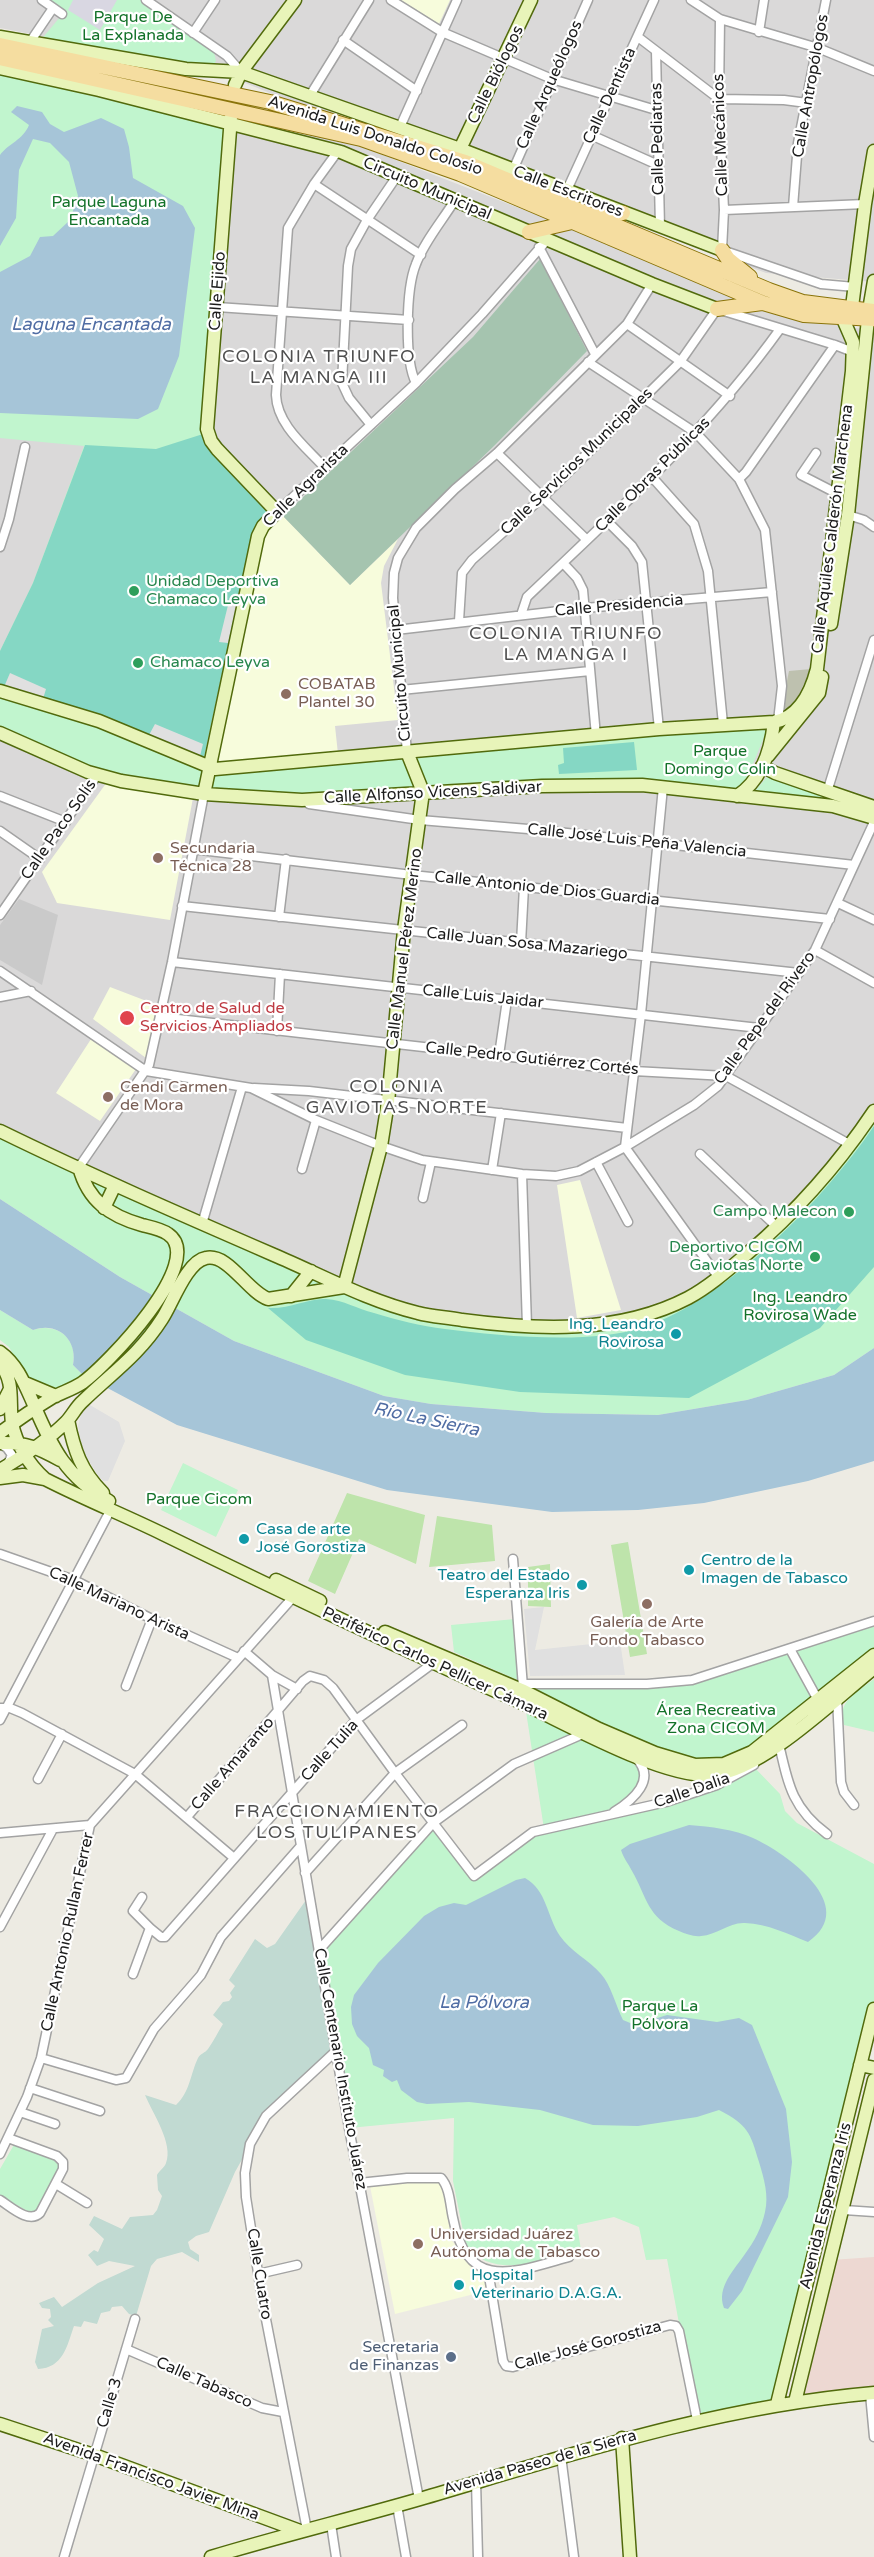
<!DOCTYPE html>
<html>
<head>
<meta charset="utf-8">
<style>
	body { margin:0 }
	canvas { display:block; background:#edebe3 }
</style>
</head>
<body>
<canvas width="874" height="2557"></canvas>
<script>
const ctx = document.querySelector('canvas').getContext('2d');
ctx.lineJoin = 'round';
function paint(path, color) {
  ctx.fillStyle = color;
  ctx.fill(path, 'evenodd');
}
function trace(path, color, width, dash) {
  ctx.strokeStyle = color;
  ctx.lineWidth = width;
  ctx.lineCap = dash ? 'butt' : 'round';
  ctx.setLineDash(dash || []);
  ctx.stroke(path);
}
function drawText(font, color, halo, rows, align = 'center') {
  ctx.font = font + ' "Varela Round",sans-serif';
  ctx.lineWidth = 4.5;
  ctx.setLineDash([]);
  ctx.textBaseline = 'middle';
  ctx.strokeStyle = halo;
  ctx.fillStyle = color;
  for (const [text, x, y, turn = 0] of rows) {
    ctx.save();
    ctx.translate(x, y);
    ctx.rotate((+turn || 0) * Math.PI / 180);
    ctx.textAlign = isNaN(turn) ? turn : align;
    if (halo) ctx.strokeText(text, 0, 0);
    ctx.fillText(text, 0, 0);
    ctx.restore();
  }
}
paint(new Path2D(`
	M 0,0 L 874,0 L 874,282 L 766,273 L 547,191 L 407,135 L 307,108 L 208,68 L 0,28 Z
	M 0,74 L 264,118 L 347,141 L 614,245 L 758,307 L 851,328 L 874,329 L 874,1119 L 807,1205 L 684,1303 L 565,1330 L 395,1312 L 0,1140 Z`), '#dad9d9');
paint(new Path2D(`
	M 874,2257 L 874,2394 L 795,2402 L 831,2260 Z`), '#edd8d2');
paint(new Path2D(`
	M 401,0 L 450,0 L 439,24 Z
	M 283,516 L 350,585 L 398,539 L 384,566 L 381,583 L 398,720 L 335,726 L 338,754 L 215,766 L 262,547 L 267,533 Z
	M 107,782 L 193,798 L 170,920 L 57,903 L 42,872 Z
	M 110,987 L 157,1005 L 146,1058 L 93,1019 Z
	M 93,1036 L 136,1069 L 100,1121 L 56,1093 Z
	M 580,1180 L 621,1310 L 577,1318 L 557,1185 Z
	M 438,2181 L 442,2186 L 452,2241 L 467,2260 L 483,2273 L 486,2291 L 395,2314 L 370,2186 Z`), '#f7fcdc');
paint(new Path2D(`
	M 19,899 L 58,915 L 42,985 L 0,960 L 0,925 Z`), '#cacaca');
paint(new Path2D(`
	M 811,669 L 790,713 L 780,715 L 789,671 Z`), '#bec1af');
paint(new Path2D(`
	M 347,1493 L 425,1515 L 416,1564 L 359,1539 L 335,1594 L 308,1581 Z
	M 437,1516 L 492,1525 L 495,1561 L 429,1567 Z
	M 628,1542 L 647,1654 L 630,1657 L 611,1545 Z
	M 550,1564 L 551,1607 L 528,1606 L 528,1567 Z`), '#bee4ab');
paint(new Path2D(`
	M 306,1900 L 335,2051 L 273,2104 L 235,2172 L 209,2232 L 196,2236 L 188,2242 L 190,2249 L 199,2255 L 199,2262 L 182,2252 L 157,2259 L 151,2266 L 136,2316 L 129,2314 L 122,2306 L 112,2307 L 110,2311 L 101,2313 L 97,2324 L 84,2321 L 81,2327 L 74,2326 C 67,2346 63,2368 38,2369 L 35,2362 L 42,2329 L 54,2326 L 48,2320 L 51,2317 L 50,2309 L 42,2308 L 39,2303 L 54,2297 L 62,2307 L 98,2283 L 135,2266 L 109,2261 L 97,2266 L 88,2255 L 94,2250 L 98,2252 L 104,2239 L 89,2225 L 94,2216 L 122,2229 L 130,2217 L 153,2215 L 157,2210 L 162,2196 L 158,2190 L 157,2175 C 159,2171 165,2167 166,2163 C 174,2144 152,2112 145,2095 L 176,2105 C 190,2092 190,2075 198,2058 C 201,2053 205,2053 208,2049 C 213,2042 218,2032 223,2024 L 213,2015 L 223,2002 L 229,2001 L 232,1997 L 230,1993 L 235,1986 L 229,1980 L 255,1939 L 267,1948 L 275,1944 Z`), '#c1dad2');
paint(new Path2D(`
	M 540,259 L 587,351 L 495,445 L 350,585 L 283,516 L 473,337 Z`), '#a5c4af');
paint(new Path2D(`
	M 50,0 L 143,0 L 214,52 L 216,61 L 212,67 L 40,41 L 65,11 Z
	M 0,74 L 225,128 L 202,423 L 268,509 L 252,534 L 204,757 L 0,651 L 33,583 L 84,446 L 0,438 Z
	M 0,696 L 83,720 L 136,739 L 204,771 L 200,790 L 97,771 L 0,729 Z
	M 769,725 L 748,776 L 736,792 L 427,787 L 413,758 Z
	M 406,754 L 419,789 L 271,796 L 209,791 L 213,773 Z
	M 767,777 L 829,798 L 754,792 Z
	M 874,1111 L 874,1348 L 834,1375 L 747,1400 L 658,1415 L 546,1413 L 431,1404 L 384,1396 L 234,1341 L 120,1277 L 0,1199 L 0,1131 L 418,1313 L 527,1326 L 629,1320 L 687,1298 L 778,1228 Z
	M 0,1310 L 33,1330 C 58,1322 78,1339 73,1365 L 83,1375 L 69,1385 L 52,1389 L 26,1377 L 9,1347 L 0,1340 Z
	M 183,1463 L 238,1490 L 216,1537 L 161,1510 Z
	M 515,1619 L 520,1681 L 454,1652 L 451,1625 Z
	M 874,1621 L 874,1655 L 818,1700 L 724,1764 L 655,1753 L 523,1684 L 673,1682 Z
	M 874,1679 L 874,1732 L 844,1725 C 835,1702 859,1691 874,1679 Z
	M 525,1705 L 635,1757 L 644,1781 L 611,1814 L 666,1802 L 753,1766 L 780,1794 L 785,1811 L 797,1823 L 874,1864 L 874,2009 L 777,2404 L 697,2420 L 667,2259 L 646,2260 L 639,2227 L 614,2217 L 577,2225 L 581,2250 C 545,2259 494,2281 466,2246 L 453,2181 L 454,2118 L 349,2128 L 319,1950 L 433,1823 L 474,1876 L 544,1829 Z
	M 15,2143 L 56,2157 L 63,2167 L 39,2210 L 31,2213 L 0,2196 L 0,2169 Z`), '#c1f5ce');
paint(new Path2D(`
	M 203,434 L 268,509 L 252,534 L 204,757 L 100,715 L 0,686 L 0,651 L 33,583 L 85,445 L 156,449 Z
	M 634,742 L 637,770 L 559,774 L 558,765 L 564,763 L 563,748 Z
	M 874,1126 L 874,1267 L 820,1328 L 689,1398 L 520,1392 L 405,1375 L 306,1340 L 268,1308 C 291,1309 308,1298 326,1299 C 344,1300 357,1309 374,1313 C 396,1320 421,1326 445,1329 C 501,1336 591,1345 644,1327 C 727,1300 826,1197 874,1126 Z`), '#85d7c4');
paint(new Path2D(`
	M 230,597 L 238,599 L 228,643 L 219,642 Z
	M 10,673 L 46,689 L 43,699 L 4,687 Z
	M 155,724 L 203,744 L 200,756 L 149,735 Z
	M 90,1405 L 119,1422 L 125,1441 L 108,1481 L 103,1481 L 97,1474 L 87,1458 L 81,1443 L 78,1426 L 81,1414 Z
	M 544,1607 L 535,1650 L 620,1641 L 625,1675 L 530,1676 L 524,1609 Z`), '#e0e0e0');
paint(new Path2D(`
	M 73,0 L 117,0 L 100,30 L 68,10 Z`), '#d9d7e2');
paint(new Path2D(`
	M 17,106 L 42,112 L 50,124 L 64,132 L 101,118 L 124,129 L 129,147 L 133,178 L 183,206 L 195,228 L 179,356 L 158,409 L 138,419 L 0,413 L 0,272 L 30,256 L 40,237 L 53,236 L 70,220 L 78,196 L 69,162 L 50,143 L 33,139 L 19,170 L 16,218 L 0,246 L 0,155 C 9,143 23,140 29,125 L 11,112 Z
	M 0,1199 L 120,1277 L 234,1341 L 384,1396 L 431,1404 L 546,1413 L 658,1415 L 747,1400 L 834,1375 L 874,1348 L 874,1461 L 808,1481 L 704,1503 L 638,1510 L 552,1512 L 387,1490 L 177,1425 L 83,1375 L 73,1365 C 78,1340 58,1321 33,1330 L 0,1310 Z
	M 689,1825 C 711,1827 734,1829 753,1838 C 786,1853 861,1906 808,1942 C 788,1934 768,1924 745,1923 C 729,1922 717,1935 701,1936 C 694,1937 686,1934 679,1931 C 647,1918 647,1897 632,1871 C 628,1863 624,1859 621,1850 L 630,1844 Z
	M 525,1878 C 547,1890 547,1917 560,1936 C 570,1951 589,1960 601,1974 C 611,1985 616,2006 623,2020 L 635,2025 L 667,2015 L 717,2022 L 739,2018 L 752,2025 L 786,2109 L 792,2162 L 788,2197 L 742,2291 L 728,2309 L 724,2308 C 716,2287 735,2269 745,2254 C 754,2242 762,2227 765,2212 C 769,2195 764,2179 759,2162 C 750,2132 748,2125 719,2110 L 697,2117 L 638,2126 L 593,2125 L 540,2110 L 469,2102 L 427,2104 L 417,2102 L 401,2090 L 397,2080 L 392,2082 L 383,2076 L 384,2070 L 373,2065 L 369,2048 L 357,2036 L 352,2024 L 351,2007 L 354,1995 L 378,1963 L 424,1916 L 439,1907 L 454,1903 L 466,1905 L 516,1880 Z`), '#a6c5d8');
const street = new Path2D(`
	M 42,0 L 62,14
	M 146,0 L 227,56 L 241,72
	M 391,0 L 442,32 L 552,79 L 656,110
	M 691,0 L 720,19 L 818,48 L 874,71
	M 720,19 L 719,99 L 724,210 L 722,250 L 821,284 L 855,287
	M 759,32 L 764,0
	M 193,33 L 215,0
	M 638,37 L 719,99 L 784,100 L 807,103
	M 343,40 L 417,91
	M 30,42 L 53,8
	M 656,51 L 660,227
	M 309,97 L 369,0
	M 400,127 L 457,0
	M 591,135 L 658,165
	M 513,170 L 588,0
	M 314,184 L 421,255
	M 566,192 L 654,0
	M 793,207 L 798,143 L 826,0
	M 724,210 L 865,204
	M 539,247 L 595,354
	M 217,307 L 409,320
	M 627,324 L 730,396
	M 588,362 L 696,433 L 739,479 L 765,530 L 782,686 L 778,721
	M 416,383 C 404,360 406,288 416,264 C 424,242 442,221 455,200
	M 371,425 L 349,398 L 342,383 L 348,266 L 351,249 L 367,220 L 397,176
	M 497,453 L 587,540
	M 816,453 L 801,475 L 838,494
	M 325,468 C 306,447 277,425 276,395 L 288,228 L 314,184 L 338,151
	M 652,477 L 694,524 L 708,571 L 723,724
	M 739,479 L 746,472 L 835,345
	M 277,512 L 416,383 L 482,314 L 547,240
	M 848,515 L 864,520 L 874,527
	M 607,521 L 632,546 L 642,562 L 659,729
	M 0,547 L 9,519 L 25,447
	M 563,563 L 577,578 L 583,590 L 596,736
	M 521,615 L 527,597 C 617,511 707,431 780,329
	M 459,621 L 462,573 L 472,560 L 544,496 L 680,362 L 717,309 L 835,345 L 853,352
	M 396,630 L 585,608 L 772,592
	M 401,690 L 590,671
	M 407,752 L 393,598 L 394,573 L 398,558 L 416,528 L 455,489 L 497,453 L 627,324 L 652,284
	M 663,787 L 641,1014 L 625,1147 L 719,1278
	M 827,792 L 874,640
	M 0,796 L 66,822
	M 309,804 L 420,820 L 540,830 L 854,865
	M 0,831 L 40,859
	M 192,849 L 412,875 L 830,919
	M 838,903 L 874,920
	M 182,906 L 799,973
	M 0,915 L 98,774
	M 279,917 L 286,859
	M 521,943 L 524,887
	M 815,950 L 874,983
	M 172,962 L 759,1028
	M 0,971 L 146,1071 L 251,1088 L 316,1120 L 381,1146 L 422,1160 L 522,1174 L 556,1176 L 579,1171 L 625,1147 L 694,1105 L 718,1086 L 815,950 L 874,822
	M 0,997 L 31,991
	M 160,1017 L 634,1071 L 726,1076 L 851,1145
	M 277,1031 L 280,974
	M 499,1055 L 507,1000
	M 254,1088 L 309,1091 L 627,1128
	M 700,1154 L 778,1228
	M 596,1162 L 628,1222
	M 79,1167 L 149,1065 L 172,962 L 204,794
	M 302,1169 L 316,1120
	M 492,1170 L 501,1113
	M 522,1174 L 527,1326
	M 423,1198 L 431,1162
	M 202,1224 L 242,1087
	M 0,1444 L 7,1448 L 12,1455 L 7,1466
	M 0,1554 L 74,1580 L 152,1619 L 238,1658
	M 513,1559 L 523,1687
	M 790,1649 L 818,1700
	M 244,1651 L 272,1675 L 349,2128 L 419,2499
	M 272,1675 L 297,1689
	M 523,1684 L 647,1684 L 692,1680 L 874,1621
	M 126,1686 L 152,1619
	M 837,1697 L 841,1782 L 844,1792 L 854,1805
	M 0,1708 L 10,1708 L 22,1713 L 135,1774 L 234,1858
	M 0,1720 L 111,1509
	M 779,1744 C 788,1784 792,1808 827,1834
	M 38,1779 L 62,1734
	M 614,1812 C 633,1800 658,1779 635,1757
	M 187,1817 L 303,1681 L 310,1676 L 324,1680 L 333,1688 L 395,1773 L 474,1876 L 533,1832 L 666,1802 L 717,1785 L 754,1765
	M 0,1833 L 90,1825
	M 305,1873 L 395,1773 L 462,1725
	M 142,1897 L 133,1911 L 150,1928
	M 0,1927 L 53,1829
	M 319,1950 L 433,1823 L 514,1764 L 585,1733
	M 133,1974 L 150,1928 L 161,1937 L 165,1937 L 356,1720 L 436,1661
	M 41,2058 L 116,2080 L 126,2078 L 154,2029 L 201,1975 L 221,1937 L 300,1847
	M 30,2088 L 100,2111
	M 20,2112 L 55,2124
	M 0,2154 L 27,2097 L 41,2058 L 90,1825 L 295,1595
	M 359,2183 L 407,2178 L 441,2178 C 450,2188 450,2205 453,2218 C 467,2293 515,2272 569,2257
	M 56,2184 L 87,2203
	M 0,2200 C 11,2207 29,2224 40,2213 L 63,2169 L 63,2162 L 57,2156 L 8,2138
	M 844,2210 L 874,2212
	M 488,2270 L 503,2361 L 506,2366 L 513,2367 L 670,2325 L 676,2326 L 679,2331 L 697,2420
	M 258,2274 L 297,2265
	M 126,2349 L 262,2408 L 283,2412
	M 870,2394 L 874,2437
	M 561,2456 L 574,2557
	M 476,2481 L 478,2557
	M 397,2505 L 406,2557
	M 331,2524 L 336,2557
	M 307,2530 L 263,2304 L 246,2197 L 245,2173 L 250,2144 L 266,2116 L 337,2050
	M 64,2557 L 135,2319`);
const secondary = new Path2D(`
	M 0,37 L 186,69 L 241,72 L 460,149 L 722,250
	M 0,68 L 99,90 L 341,152 L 652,284 L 717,309
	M 235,85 L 241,72 L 295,0
	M 460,149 L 531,0
	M 852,307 L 865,204 L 874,151
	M 869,310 L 874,281
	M 831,624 L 848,515 L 868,319
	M 0,691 L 99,721 L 215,769 L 659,729 L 774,722 C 800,717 811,692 817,669 L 852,371 L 853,342 L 843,319
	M 0,733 L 88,772 L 121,781 L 204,794 L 302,800 L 542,786 L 642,785 L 833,806 L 874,818
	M 768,756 L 819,693 L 822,677
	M 762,766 L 775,773 L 874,807
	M 204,794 L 258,536 L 263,526 L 277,512 L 217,449 L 211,441 L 207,429 L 231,117
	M 737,796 C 762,780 771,749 774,722
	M 0,1131 C 90,1175 182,1215 274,1255 C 321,1275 368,1301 418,1313 C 432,1317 448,1317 462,1320 C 537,1330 619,1334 688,1298 C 710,1286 729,1269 748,1253 C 797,1211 838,1165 874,1111
	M 104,1208 L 115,1185
	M 344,1287 L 381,1146 L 388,1102 L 404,930 L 423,792 L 407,752
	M 291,1296 L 311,1271
	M 0,1352 C 18,1365 25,1385 34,1405 C 52,1448 67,1478 109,1501
	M 0,1364 C 15,1381 9,1402 12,1423 C 16,1444 29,1465 45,1479 C 84,1499 124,1515 163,1534 C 282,1592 402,1649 522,1703 C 569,1725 664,1779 713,1775 C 763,1770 834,1700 874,1668
	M 25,1383 L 56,1396
	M 0,1409 L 10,1389
	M 68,1420 C 74,1450 81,1471 103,1493
	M 0,1433 C 17,1420 35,1408 53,1397 C 63,1392 73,1389 82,1383 C 106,1366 208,1261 168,1234 C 161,1229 150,1227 142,1225 C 110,1216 88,1201 79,1167
	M 0,1443 C 26,1442 38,1448 60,1460
	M 0,1470 C 24,1456 46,1442 66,1422 C 72,1416 76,1407 83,1401 C 112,1373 139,1355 162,1319 C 172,1304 187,1261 206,1258 C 228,1253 247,1291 268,1299 L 344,1287
	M 0,1478 L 23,1475 L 45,1479
	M 276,1580 L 320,1601
	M 385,1632 L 524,1691 L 599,1729 L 655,1753 L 695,1765 L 724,1764 L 752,1752 L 874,1655
	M 860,2065 L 874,2068
	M 795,2402 L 874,2080
	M 777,2404 L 874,2009
	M 0,2424 L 94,2455 L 300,2531
	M 622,2438 L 630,2557
	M 211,2557 C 280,2536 351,2519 420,2499 C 573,2454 714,2407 874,2393`);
const primary = new Path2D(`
	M 0,45 L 270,102 L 465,162 L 769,290 L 803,302 L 874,311
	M 0,58 L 361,139 L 460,174 L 763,303 L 804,315 L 874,319
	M 595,215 L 623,213
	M 529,232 L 572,222
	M 722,250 L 728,259 L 750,277
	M 717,309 L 762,303`);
trace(street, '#a3a3a3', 11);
trace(secondary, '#516a0c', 15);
trace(primary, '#8a740a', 16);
trace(street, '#fff', 8);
trace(secondary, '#e8f4b9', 12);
trace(primary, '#f5dda0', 14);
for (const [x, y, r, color] of [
	[134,591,6,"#2e9e5b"],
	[138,663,6,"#2e9e5b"],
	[286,694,6,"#8d6e63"],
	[158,858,6,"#8d6e63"],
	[127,1018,8,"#e0444e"],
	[108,1097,6,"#8d6e63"],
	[849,1212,6,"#2e9e5b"],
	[815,1257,6,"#2e9e5b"],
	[676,1334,6,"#0f9aa8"],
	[244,1539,6,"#0f9aa8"],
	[689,1570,6,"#0f9aa8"],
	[582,1585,6,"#0f9aa8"],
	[647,1604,6,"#8d6e63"],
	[418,2244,6,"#8d6e63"],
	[459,2285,6,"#0f9aa8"],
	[451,2357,6,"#5c6f8a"]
]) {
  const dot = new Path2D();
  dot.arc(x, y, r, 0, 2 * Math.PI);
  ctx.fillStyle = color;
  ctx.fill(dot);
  trace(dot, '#fff', 2);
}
drawText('16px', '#137229', '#fff', [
	["Parque De",133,18],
	["La Explanada",133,36],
	["Parque Laguna",109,203],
	["Encantada",109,221],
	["Parque",720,752],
	["Domingo Colin",720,770],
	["Ing. Leandro",800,1298],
	["Rovirosa Wade",800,1316],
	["Parque Cicom",199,1500],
	["Área Recreativa",716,1711],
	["Zona CICOM",716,1729],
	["Parque La",660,2007],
	["Pólvora",660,2025]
]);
drawText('16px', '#1c1c1c', '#fff', [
	["Calle Biólogos",496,75,-64],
	["Calle Arqueólogos",550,85,-66],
	["Calle Antropólogos",811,86,-80],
	["Calle Dentista",610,96,-65],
	["Calle Mecánicos",721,135,-92],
	["Avenida Luis Donaldo Colosio",375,136,18],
	["Calle Pediatras",658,139,-91],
	["Circuito Municipal",427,189,23],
	["Calle Escritores",568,192,21],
	["Calle Ejido",218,291,-86],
	["Calle Servicios Municipales",577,462,-44],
	["Calle Obras Públicas",653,475,-45],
	["Calle Agrarista",306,486,-44],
	["Calle Aquiles Calderón Marchena",833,529,-83],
	["Calle Presidencia",619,606,-5],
	["Circuito Municipal",400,673,-95],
	["Calle Alfonso Vicens Saldivar",433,793,-3],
	["Calle Paco Solís",59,830,-55],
	["Calle José Luis Peña Valencia",637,841,6],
	["Calle Antonio de Dios Guardia",547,889,6],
	["Calle Juan Sosa Mazariego",527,944,6],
	["Calle Manuel Pérez Merino",405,949,-83],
	["Calle Luis Jaidar",483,997,6],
	["Calle Pepe del Rivero",765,1018,-54],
	["Calle Pedro Gutiérrez Cortés",532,1059,6],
	["Calle Mariano Arista",119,1604,25],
	["Periférico Carlos Pellicer Cámara",435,1664,25],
	["Calle Tulia",330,1751,-48],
	["Calle Amaranto",233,1764,-49],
	["Calle Dalia",692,1791,-19],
	["Calle Antonio Rullan Ferrer",68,1932,-78],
	["Calle Centenario Instituto Juárez",340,2069,80],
	["Avenida Esperanza Iris",826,2206,-76],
	["Calle Cuatro",259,2274,81],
	["Calle José Gorostiza",588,2346,-15],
	["Calle Tabasco",204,2383,24],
	["Calle 3",110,2403,-73],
	["Avenida Paseo de la Sierra",540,2463,-16],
	["Avenida Francisco Javier Mina",151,2477,20]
]);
drawText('16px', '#27864d', '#fff', [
	["Unidad Deportiva",146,582],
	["Chamaco Leyva",146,600],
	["Chamaco Leyva",150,663],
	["Campo Malecon",837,1212,"right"],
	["Deportivo CICOM",803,1248,"right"],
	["Gaviotas Norte",803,1266,"right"]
], 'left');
drawText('16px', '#785e54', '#fff', [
	["COBATAB",298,685],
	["Plantel 30",298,703],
	["Secundaria",170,849],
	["Técnica 28",170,867],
	["Cendi Carmen",120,1088],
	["de Mora",120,1106],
	["Galería de Arte",647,1623,"center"],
	["Fondo Tabasco",647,1641,"center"],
	["Universidad Juárez",430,2235],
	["Autónoma de Tabasco",430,2253]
], 'left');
drawText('16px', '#be3a42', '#fff', [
	["Centro de Salud de",140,1009],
	["Servicios Ampliados",140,1027]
], 'left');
drawText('16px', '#0d838f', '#fff', [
	["Ing. Leandro",664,1325,"right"],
	["Rovirosa",664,1343,"right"],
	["Casa de arte",256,1530],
	["José Gorostiza",256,1548],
	["Centro de la",701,1561],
	["Imagen de Tabasco",701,1579],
	["Teatro del Estado",570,1576,"right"],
	["Esperanza Iris",570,1594,"right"],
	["Hospital",471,2276],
	["Veterinario D.A.G.A.",471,2294]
], 'left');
drawText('16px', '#4e5e75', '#fff', [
	["Secretaria",439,2348],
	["de Finanzas",439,2366]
], 'right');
drawText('italic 18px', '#506da4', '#fff', [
	["Laguna Encantada",91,325],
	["Río La Sierra",426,1420,12],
	["La Pólvora",484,2003]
]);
ctx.letterSpacing = '1.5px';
drawText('18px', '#4f4f4f', '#fff', [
	["COLONIA TRIUNFO",319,357],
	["LA MANGA III",319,378],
	["COLONIA TRIUNFO",566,634],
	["LA MANGA I",566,655],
	["COLONIA",397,1087],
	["GAVIOTAS NORTE",397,1108],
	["FRACCIONAMIENTO",337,1812],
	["LOS TULIPANES",337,1833]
]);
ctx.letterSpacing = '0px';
</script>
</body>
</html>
